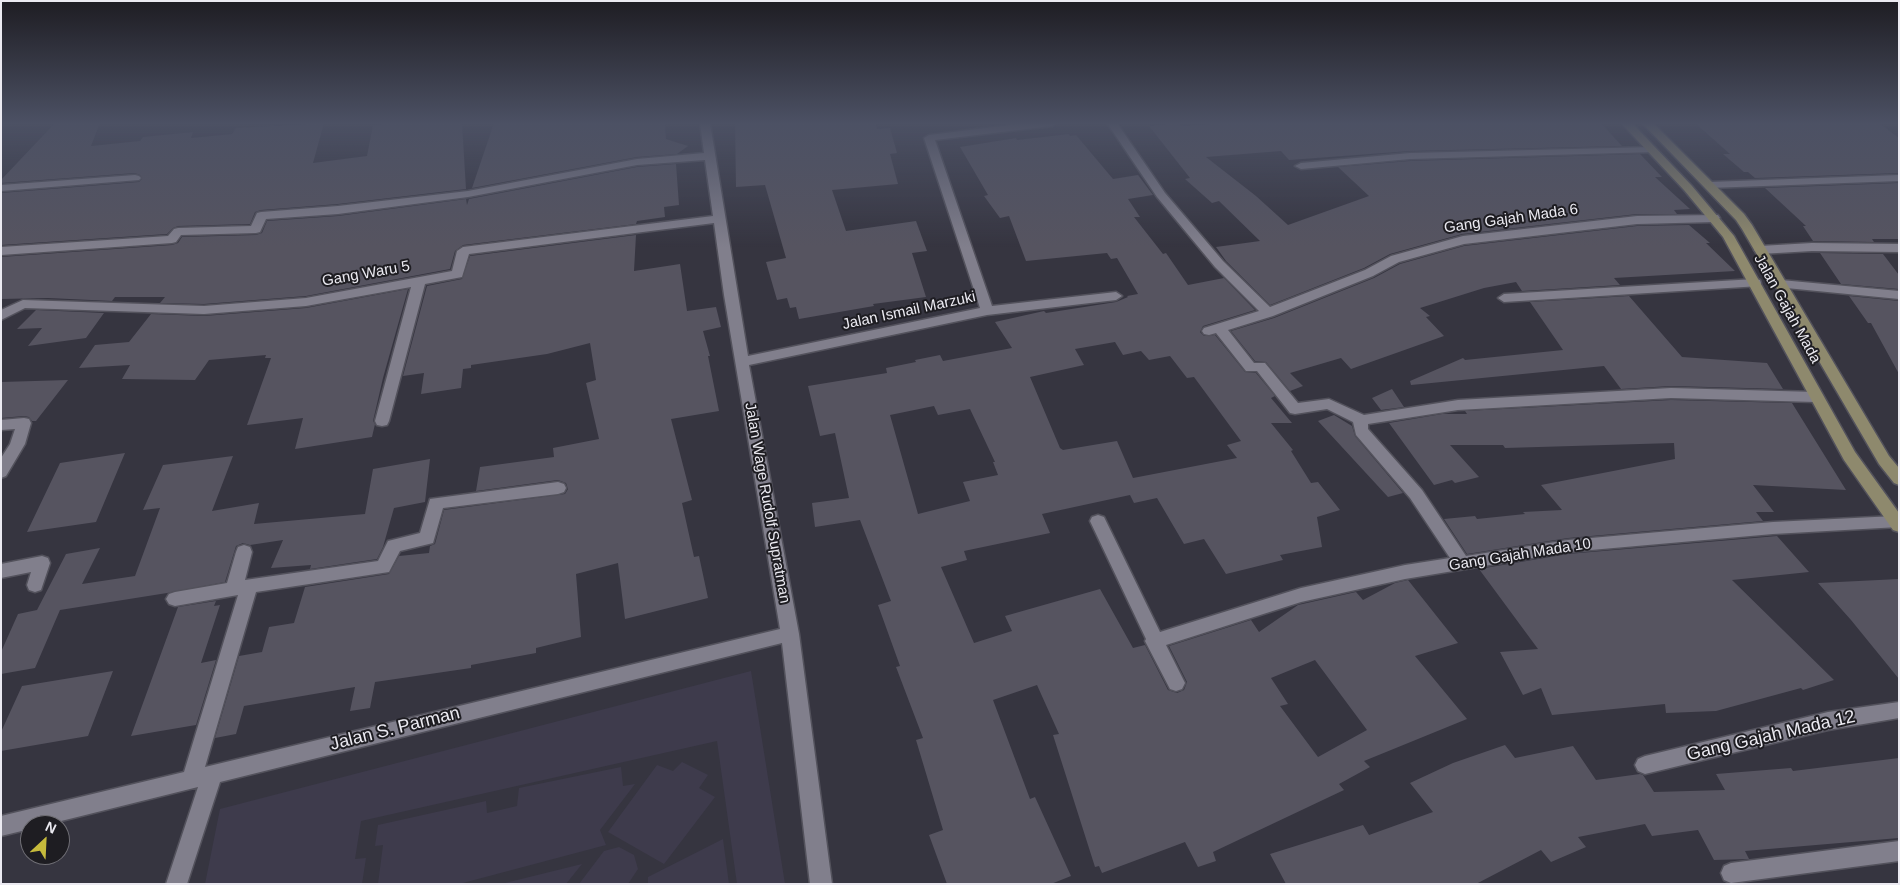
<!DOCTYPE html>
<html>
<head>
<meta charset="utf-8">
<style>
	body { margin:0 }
	#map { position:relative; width:1900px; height:885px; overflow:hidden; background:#363540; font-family:Helvetica,sans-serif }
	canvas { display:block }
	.frame { position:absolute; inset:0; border:2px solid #ebeaf1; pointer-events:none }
	.north { position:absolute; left:20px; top:815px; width:50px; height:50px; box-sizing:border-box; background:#1e1d22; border:1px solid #706f75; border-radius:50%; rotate:25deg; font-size:14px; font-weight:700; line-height:20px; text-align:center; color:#ebeaf1 }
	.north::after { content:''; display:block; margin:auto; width:18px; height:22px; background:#c7bb3c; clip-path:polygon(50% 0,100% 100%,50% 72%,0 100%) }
</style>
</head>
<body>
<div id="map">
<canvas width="1900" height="885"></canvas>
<div class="frame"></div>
<div class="north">N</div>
</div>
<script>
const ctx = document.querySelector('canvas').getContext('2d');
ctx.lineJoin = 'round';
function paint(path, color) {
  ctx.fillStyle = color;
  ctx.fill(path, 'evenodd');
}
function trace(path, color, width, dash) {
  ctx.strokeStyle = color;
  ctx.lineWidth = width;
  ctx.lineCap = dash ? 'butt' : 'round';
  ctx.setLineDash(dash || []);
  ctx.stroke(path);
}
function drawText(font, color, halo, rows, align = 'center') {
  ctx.font = font + ' Helvetica,sans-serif';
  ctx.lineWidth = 4;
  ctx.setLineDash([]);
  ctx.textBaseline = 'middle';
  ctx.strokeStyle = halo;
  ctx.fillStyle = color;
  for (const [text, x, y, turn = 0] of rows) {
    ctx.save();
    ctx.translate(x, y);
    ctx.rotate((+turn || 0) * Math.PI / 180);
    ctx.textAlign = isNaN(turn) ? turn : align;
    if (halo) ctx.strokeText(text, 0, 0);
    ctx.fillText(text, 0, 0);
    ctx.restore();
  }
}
paint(new Path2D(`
	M 751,671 L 785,884 L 737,884 L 717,741 L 361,821 L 355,859 L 366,858 L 362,884 L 205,884 L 220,809 Z
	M 682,762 L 708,775 L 699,788 L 715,797 L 664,864 L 608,832 L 657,765 L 673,771 Z
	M 621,767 L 623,786 L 635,784 L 600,830 L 606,845 L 459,884 L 378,884 L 383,845 L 375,846 L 378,825 L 486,801 L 487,813 L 517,806 L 519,788 Z
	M 723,839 L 729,884 L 648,884 L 648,877 Z
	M 619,847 L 634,855 L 638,869 L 628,884 L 579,884 L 604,851 Z
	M 582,864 L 566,884 L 501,884 Z`), '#3e3b4c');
paint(new Path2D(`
	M 55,123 L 100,123 L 91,146 L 140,141 L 143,137 L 193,132 L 191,138 L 232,134 L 236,128 L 324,123 L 313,163 L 367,156 L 373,125 L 392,123 L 462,123 L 466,189 L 338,204 L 261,210 L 255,212 L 250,224 L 178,226 L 173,228 L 167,234 L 1,245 L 1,193 L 139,182 L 142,179 L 140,175 L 135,173 L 1,183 L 1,180 Z
	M 494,123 L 665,123 L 666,139 L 688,146 L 677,154 L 637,157 L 472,188 Z
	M 735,123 L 876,123 L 877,129 L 890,128 L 897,153 L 890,154 L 898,184 L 832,190 L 846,231 L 916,221 L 927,251 L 912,253 L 926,297 L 873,304 L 874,306 L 799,319 L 796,307 L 790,308 L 787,298 L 777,300 L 766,262 L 786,258 L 765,185 L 736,187 Z
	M 1175,123 L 1179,123 L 1181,126 L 1225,123 L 1601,123 L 1622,146 L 1410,151 L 1289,160 L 1281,151 L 1206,157 L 1256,196 L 1288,225 L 1369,196 L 1338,167 L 1410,161 L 1640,154 L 1662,177 L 1655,177 L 1690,209 L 1674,210 L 1677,214 L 1637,214 L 1462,234 L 1390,254 L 1364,268 L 1270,305 L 1226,261 L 1216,247 L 1260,241 L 1219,201 L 1212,203 L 1185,179 L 1190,178 L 1149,126 Z
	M 1695,123 L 1879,123 L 1899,138 L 1899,173 L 1755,178 L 1748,172 L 1744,172 L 1723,154 L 1730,154 Z
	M 1069,134 L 1070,136 L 1076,135 L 1113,179 L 1138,175 L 1153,195 L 1128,199 L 1140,217 L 1134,217 L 1163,254 L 1166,253 L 1188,285 L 1224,278 L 1255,310 L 1203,326 L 1200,332 L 1204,336 L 1215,335 L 1245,372 L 1256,373 L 1275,396 L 1271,398 L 1292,423 L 1271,423 L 1293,450 L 1291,451 L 1311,483 L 1318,482 L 1340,510 L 1317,517 L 1322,547 L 1280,555 L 1283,560 L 1226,574 L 1204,539 L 1184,544 L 1157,498 L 1134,503 L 1130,495 L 1042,514 L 1050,533 L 964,551 L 967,560 L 941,567 L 974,643 L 1012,631 L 1005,616 L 1100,589 L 1133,648 L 1145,645 L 1168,690 L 1177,693 L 1184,690 L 1187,682 L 1169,646 L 1251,620 L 1259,632 L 1298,605 L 1356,592 L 1363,600 L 1395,583 L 1408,580 L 1458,643 L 1415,656 L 1467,719 L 1364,761 L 1370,767 L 1339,784 L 1344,790 L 1213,852 L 1216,861 L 1198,867 L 1185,842 L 1102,873 L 1099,866 L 1095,867 L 1053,735 L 1059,734 L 1037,685 L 993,700 L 1030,799 L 1035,797 L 1071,876 L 1051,884 L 947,884 L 929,835 L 943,830 L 916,740 L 923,738 L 896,667 L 900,666 L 878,605 L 891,601 L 860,520 L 815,527 L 812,503 L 849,498 L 835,433 L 820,436 L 808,386 L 887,373 L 886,368 L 916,362 L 915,360 L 940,355 L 943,361 L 1012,348 L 995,322 L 1044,311 L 1046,313 L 1116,302 L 1128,297 L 1127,296 L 1138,294 L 1117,258 L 1111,259 L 1107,253 L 1026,261 L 1009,216 L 1000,218 L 984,196 L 988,195 L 960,147 L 1016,138 L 1017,140 ZM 1115,342 L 1123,355 L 1141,351 L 1149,360 L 1170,356 L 1187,378 L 1194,377 L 1241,441 L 1227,445 L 1237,458 L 1133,478 L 1117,441 L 1063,450 L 1060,448 L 1030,377 L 1084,365 L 1075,349 ZM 934,406 L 938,415 L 970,409 L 995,462 L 993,462 L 998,475 L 963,482 L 970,501 L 918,514 L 890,415 ZM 1315,660 L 1367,730 L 1318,757 L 1280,706 L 1288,704 L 1271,678 Z
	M 676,164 L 679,205 L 664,207 L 665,217 L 637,221 L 636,224 L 463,245 L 455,251 L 450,269 L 306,296 L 204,304 L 160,303 L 165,297 L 115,297 L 112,301 L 48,298 L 1,299 L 1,257 L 172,245 L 178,243 L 182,237 L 256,235 L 262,233 L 267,221 L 338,216 L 466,199 L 467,205 L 469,199 L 637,167 Z
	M 1899,183 L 1899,239 L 1872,239 L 1874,242 L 1813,241 L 1803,226 L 1806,226 L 1765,188 Z
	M 1689,225 L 1710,243 L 1706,243 L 1735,271 L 1614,278 L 1620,285 L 1522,291 L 1516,282 L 1484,288 L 1420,308 L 1430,316 L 1426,317 L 1444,336 L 1351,369 L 1341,358 L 1290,373 L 1303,386 L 1290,391 L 1266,362 L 1255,361 L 1231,331 L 1274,318 L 1374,278 L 1400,264 L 1464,246 L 1637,226 Z
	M 636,235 L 634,271 L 680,264 L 687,311 L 716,307 L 721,327 L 703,331 L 710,356 L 708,356 L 719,411 L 671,419 L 692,500 L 682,503 L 694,557 L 699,556 L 708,598 L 625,619 L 618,563 L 576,574 L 581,637 L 536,648 L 536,653 L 471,665 L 471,668 L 375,682 L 370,708 L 350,711 L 355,687 L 244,706 L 236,734 L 215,738 L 239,656 L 262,652 L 269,627 L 294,623 L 305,587 L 389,574 L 399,556 L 429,553 L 430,546 L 435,544 L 444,510 L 565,494 L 568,489 L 566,483 L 558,480 L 476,491 L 480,467 L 554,457 L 553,448 L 599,439 L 586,383 L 596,380 L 590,343 L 547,354 L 471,365 L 471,368 L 463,369 L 461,388 L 421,394 L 424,373 L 403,376 L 427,286 L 462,279 L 470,256 Z
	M 1820,253 L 1883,254 L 1899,275 L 1899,289 L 1841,284 Z
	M 408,289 L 383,378 L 373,421 L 375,424 L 372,437 L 295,449 L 303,418 L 247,425 L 271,358 L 265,358 L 266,355 L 209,360 L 195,380 L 122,379 L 130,365 L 79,368 L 95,345 L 129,342 L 151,314 L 204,316 L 306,308 Z
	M 1629,296 L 1682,357 L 1767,363 L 1783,389 L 1671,386 L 1621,389 L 1604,366 L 1411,385 L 1410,381 L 1463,358 L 1465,360 L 1563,350 L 1530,302 Z
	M 1849,296 L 1899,301 L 1899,374 L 1871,323 L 1868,323 Z
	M 36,310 L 104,313 L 86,338 L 28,346 L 42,328 L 17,329 Z
	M 68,380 L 36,421 L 32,421 L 29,417 L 24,416 L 1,418 L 1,382 Z
	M 1392,389 L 1404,407 L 1381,410 L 1372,398 Z
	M 1671,400 L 1792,403 L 1846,490 L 1753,485 L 1774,512 L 1756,512 L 1763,521 L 1568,538 L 1467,554 L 1444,519 L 1475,516 L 1477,519 L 1525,514 L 1523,512 L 1562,510 L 1541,485 L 1675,459 L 1674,443 L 1505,448 L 1503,445 L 1450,445 L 1479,477 L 1455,483 L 1452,480 L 1434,485 L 1389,423 L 1442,414 L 1467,414 L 1465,411 Z
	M 1334,415 L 1352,426 L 1355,436 L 1403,493 L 1388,497 L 1318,421 Z
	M 125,453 L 96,522 L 27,532 L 60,463 Z
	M 233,456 L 212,511 L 259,503 L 254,524 L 365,514 L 373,469 L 430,459 L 425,502 L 394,508 L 383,547 L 377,559 L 310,569 L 311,565 L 271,568 L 283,540 L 250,545 L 243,543 L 236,546 L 225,582 L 167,593 L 60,610 L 35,668 L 1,674 L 1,652 L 18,614 L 37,610 L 66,554 L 100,548 L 82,584 L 135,576 L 160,508 L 143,510 L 163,465 Z
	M 1777,536 L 1809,572 L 1732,580 L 1834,680 L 1803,690 L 1801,688 L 1716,711 L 1666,713 L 1665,704 L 1552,715 L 1541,688 L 1523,695 L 1500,652 L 1538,649 L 1479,569 L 1568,554 Z
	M 1899,579 L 1899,679 L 1851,620 L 1818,583 Z
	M 216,601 L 214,606 L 220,605 L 201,663 L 216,660 L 196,725 L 131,736 L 178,607 Z
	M 113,671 L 88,736 L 1,751 L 1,732 L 22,686 Z
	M 1505,745 L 1515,758 L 1573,746 L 1596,780 L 1640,774 L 1643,775 L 1654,792 L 1725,790 L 1716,774 L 1791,768 L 1793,771 L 1899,758 L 1899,838 L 1745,851 L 1749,859 L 1714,860 L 1698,830 L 1652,836 L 1645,824 L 1578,837 L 1586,847 L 1551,862 L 1541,850 L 1476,884 L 1286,884 L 1270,854 L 1363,825 L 1369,835 L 1433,812 L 1410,783 L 1453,763 Z`), '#565460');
const street = new Path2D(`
	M 700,123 L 710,123 L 748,356 L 980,308 L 924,138 L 929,135 L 1026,123 L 1057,123 L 1052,126 L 935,140 L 992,306 L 1116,292 L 1122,296 L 1116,300 L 987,315 L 749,365 L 799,634 L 832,884 L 810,884 L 782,643 L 220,782 L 187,884 L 166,884 L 198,787 L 45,825 L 30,825 L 30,829 L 1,836 L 1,816 L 184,772 L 238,595 L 175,606 L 169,604 L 166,599 L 169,594 L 175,592 L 227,583 L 236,552 L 238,547 L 244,545 L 250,547 L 252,552 L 245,580 L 378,561 L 388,541 L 420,533 L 430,499 L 558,482 L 564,484 L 566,488 L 564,492 L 558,494 L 443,508 L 433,543 L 400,551 L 389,572 L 256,592 L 205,767 L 780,629 L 724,295 L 714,223 L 469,254 L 462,277 L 425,284 L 389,421 L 387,425 L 382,426 L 377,425 L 375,421 L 411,287 L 306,306 L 204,314 L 25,308 L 1,320 L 1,310 L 23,300 L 204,306 L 306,298 L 452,271 L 457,251 L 463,247 L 713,216 L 705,160 L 637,165 L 468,197 L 338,214 L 266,219 L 260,232 L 256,233 L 181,235 L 176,242 L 172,243 L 1,255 L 1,247 L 168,236 L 174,229 L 178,228 L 251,226 L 257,213 L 261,212 L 338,206 L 468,191 L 637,159 L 704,153 Z
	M 1107,123 L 1117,123 L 1165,193 L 1223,261 L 1270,307 L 1365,270 L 1391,256 L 1463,236 L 1637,216 L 1718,215 L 1720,218 L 1714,222 L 1637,224 L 1464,244 L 1399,262 L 1373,276 L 1273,316 L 1228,330 L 1254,363 L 1265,363 L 1298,403 L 1329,399 L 1364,415 L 1458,400 L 1671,388 L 1816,392 L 1821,393 L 1823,397 L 1821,401 L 1816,402 L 1671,398 L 1458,410 L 1368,424 L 1368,429 L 1422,490 L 1466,556 L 1568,540 L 1773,522 L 1895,516 L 1899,517 L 1899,527 L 1773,534 L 1568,552 L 1405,579 L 1301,602 L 1166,645 L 1185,683 L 1182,689 L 1176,691 L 1170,689 L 1145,641 L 1146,639 L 1090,521 L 1092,517 L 1098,515 L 1104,517 L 1160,632 L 1301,588 L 1405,565 L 1450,558 L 1410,498 L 1356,435 L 1353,422 L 1327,409 L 1295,414 L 1290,413 L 1257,371 L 1246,371 L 1216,333 L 1209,335 L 1204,334 L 1202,331 L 1204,328 L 1259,311 L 1215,267 L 1157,197 Z
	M 1652,147 L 1657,150 L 1656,152 L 1410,159 L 1301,169 L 1295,166 L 1301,163 L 1410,153 Z
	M 135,175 L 139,176 L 141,178 L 139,180 L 1,191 L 1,185 Z
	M 1899,175 L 1899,181 L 1709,188 L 1703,185 L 1709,182 Z
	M 1812,243 L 1899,244 L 1899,252 L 1812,251 L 1760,254 L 1754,250 L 1760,246 Z
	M 1755,279 L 1760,280 L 1761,283 L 1760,286 L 1504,302 L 1498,298 L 1504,294 Z
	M 1781,280 L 1899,291 L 1899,299 L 1776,287 L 1775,284 Z
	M 24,418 L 29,419 L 31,423 L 25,444 L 6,476 L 1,478 L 1,458 L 10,444 L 15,429 L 1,430 L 1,420 Z
	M 42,556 L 48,558 L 50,563 L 41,590 L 35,592 L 29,590 L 27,585 L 31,572 L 1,578 L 1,564 Z
	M 1899,702 L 1899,718 L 1828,730 L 1645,774 L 1638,771 L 1635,765 L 1638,759 L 1645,756 L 1828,712 Z
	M 1899,841 L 1899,861 L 1731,883 L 1724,880 L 1721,873 L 1724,866 L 1731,863 Z`);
const secondary = new Path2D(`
	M 1621,123 L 1632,123 L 1692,186 L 1734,236 L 1855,452 L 1899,513 L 1899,532 L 1893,530 L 1844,460 L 1723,237 L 1684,190 Z
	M 1642,123 L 1653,123 L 1744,214 L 1752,225 L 1889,456 L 1899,468 L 1899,485 L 1894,483 L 1879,464 L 1742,229 L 1736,220 Z`);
trace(street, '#53525c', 3);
trace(secondary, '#53525c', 3);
paint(street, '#817f8c');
paint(secondary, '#8e896d');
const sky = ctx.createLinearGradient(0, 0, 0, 247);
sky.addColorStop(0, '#1e1d23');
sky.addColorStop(0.5, '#4c5164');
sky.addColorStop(1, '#4c516400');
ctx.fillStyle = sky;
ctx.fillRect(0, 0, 1900, 247);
drawText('15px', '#ebeaf1', '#1e1d22', [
	["Gang Gajah Mada 6",1511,219,-8],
	["Gang Waru 5",366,274,-10],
	["Jalan Gajah Mada",1787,309,61],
	["Jalan Ismail Marzuki",909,311,-12],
	["Jalan Wage Rudolf Supratman",767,503,80],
	["Gang Gajah Mada 10",1520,555,-9]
]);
drawText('18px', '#ebeaf1', '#1e1d22', [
	["Jalan S. Parman",395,729,-14],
	["Gang Gajah Mada 12",1771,736,-13]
]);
</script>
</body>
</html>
